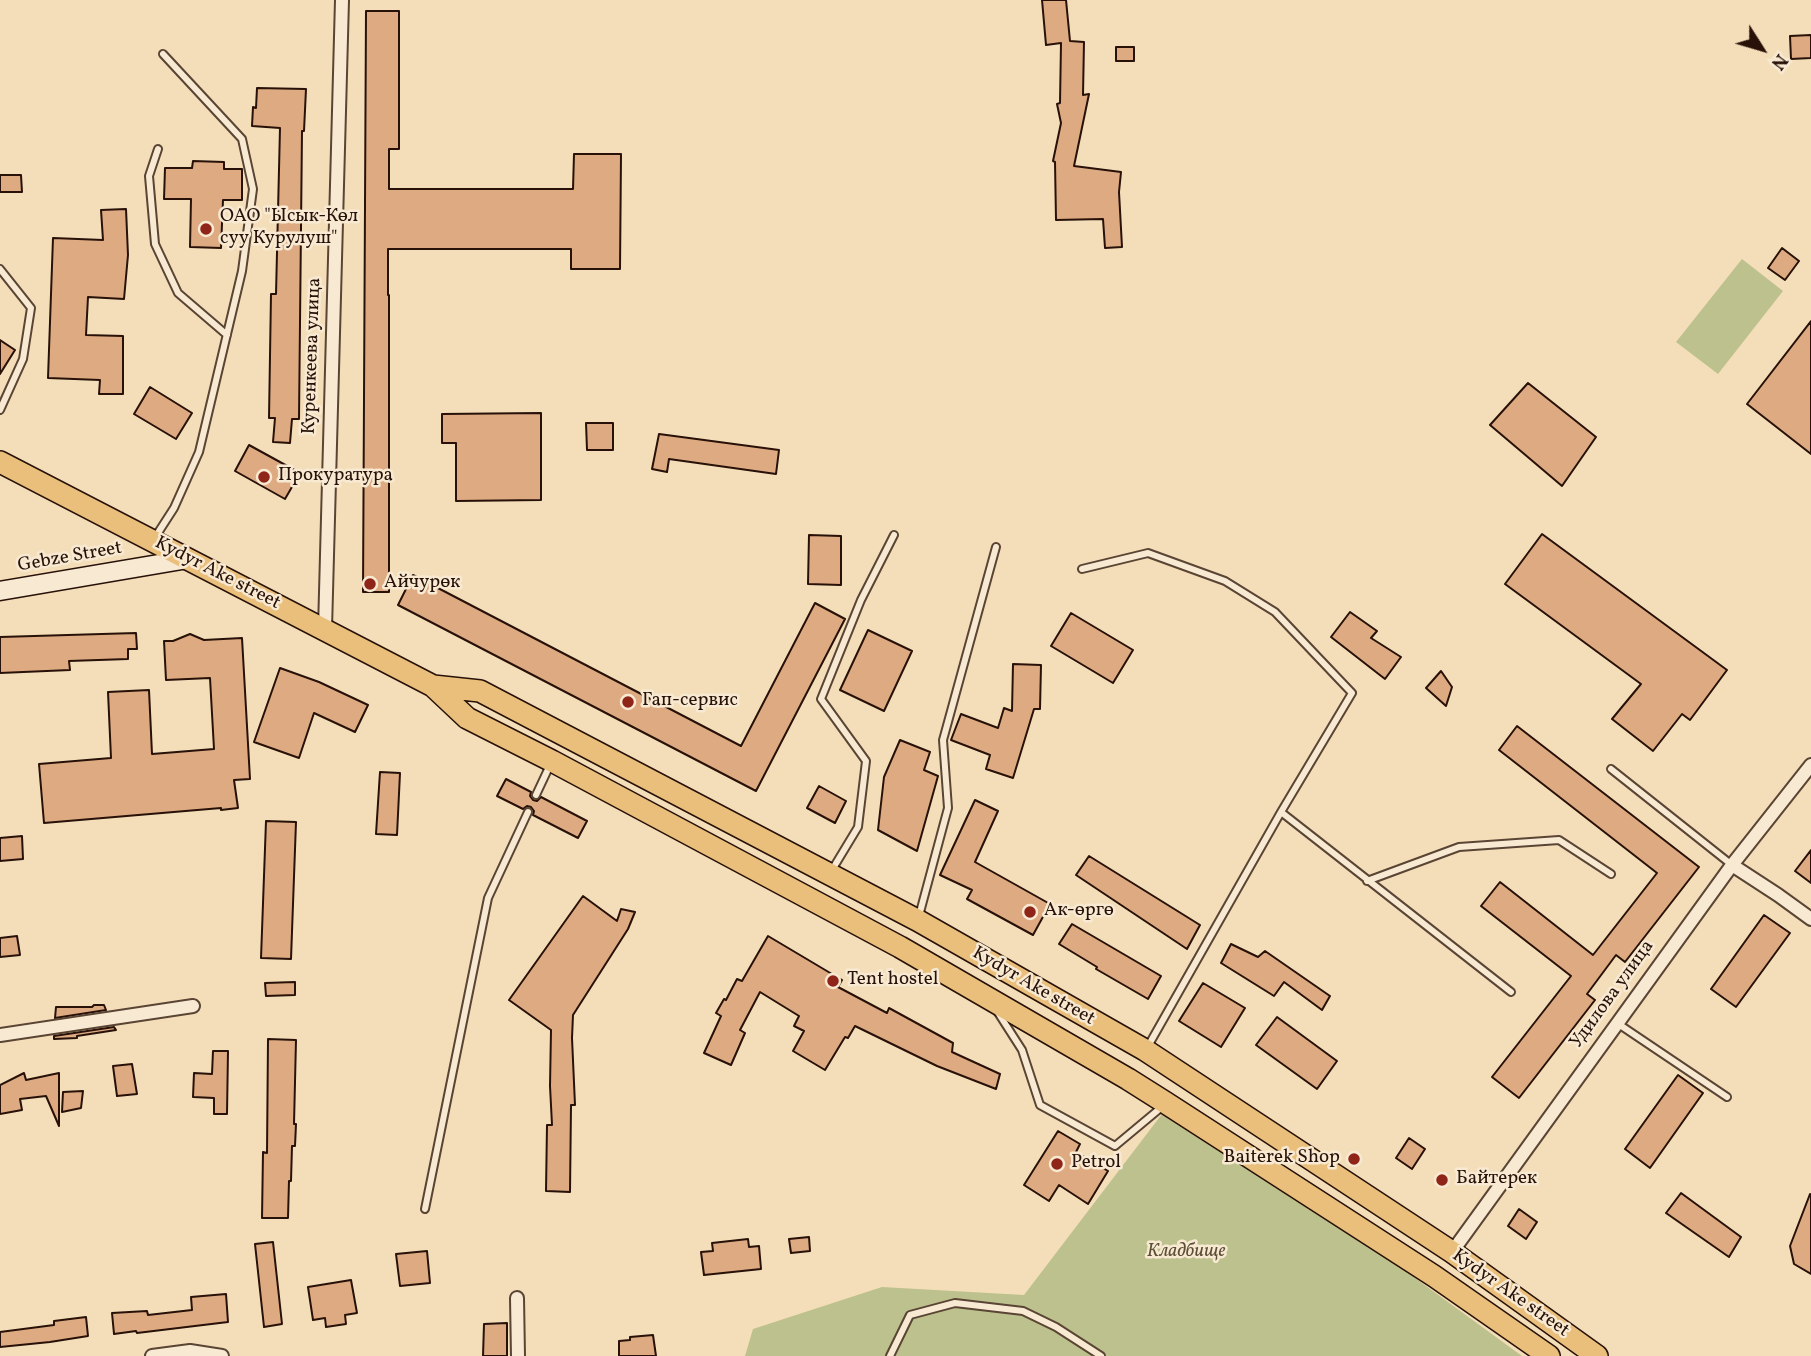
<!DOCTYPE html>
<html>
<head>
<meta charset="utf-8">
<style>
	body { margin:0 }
	#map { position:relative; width:1811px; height:1356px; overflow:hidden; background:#f4deb9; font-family:Vollkorn,serif }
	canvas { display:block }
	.north { position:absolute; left:1727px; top:14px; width:70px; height:70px; -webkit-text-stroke:5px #f8ead2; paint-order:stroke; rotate:127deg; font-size:19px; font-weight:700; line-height:28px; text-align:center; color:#271108 }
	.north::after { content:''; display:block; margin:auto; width:24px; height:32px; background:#271108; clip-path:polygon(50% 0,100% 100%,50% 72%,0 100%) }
</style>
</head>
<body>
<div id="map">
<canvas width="1811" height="1356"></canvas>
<div class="north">N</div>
</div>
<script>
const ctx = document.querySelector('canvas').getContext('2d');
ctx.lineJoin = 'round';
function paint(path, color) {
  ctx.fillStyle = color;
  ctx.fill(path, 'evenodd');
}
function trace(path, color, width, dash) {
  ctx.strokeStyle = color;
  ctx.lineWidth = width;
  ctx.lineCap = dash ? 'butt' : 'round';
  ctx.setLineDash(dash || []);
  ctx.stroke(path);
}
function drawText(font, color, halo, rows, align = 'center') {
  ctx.font = font + ' Vollkorn,serif';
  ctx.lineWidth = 5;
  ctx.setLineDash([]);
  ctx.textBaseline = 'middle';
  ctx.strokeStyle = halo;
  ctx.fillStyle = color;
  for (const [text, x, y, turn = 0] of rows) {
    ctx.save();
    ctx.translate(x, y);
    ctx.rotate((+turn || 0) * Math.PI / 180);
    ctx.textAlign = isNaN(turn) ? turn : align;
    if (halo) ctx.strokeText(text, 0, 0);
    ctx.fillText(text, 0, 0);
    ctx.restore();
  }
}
paint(new Path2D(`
	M 1742,259 L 1783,291 L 1718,374 L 1676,342 Z
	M 1162,1114 L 1400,1267 L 1522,1356 L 745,1356 L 753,1329 L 882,1287 L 1024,1295 Z`), '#bdc18e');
const building = new Path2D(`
	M 1042,0 L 1066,0 L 1070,41 L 1084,42 L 1083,95 L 1089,94 L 1074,166 L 1121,172 L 1119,192 L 1122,247 L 1105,248 L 1103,219 L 1056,220 L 1055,162 L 1053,161 L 1061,123 L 1057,104 L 1060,103 L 1061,43 L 1046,45 Z
	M 366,11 L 399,11 L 399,149 L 389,149 L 389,189 L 573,189 L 574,154 L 621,154 L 620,269 L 571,269 L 571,249 L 388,249 L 388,295 L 389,295 L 389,592 L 363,592 Z
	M 1811,35 L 1811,58 L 1791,59 L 1790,36 Z
	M 1116,47 L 1134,47 L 1134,61 L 1116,61 Z
	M 257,88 L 306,89 L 304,131 L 302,131 L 299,419 L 292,419 L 290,443 L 273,442 L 275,418 L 269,418 L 271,294 L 276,294 L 280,128 L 252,126 L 253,107 L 256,108 Z
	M 193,161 L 224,162 L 224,169 L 242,169 L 242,200 L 223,200 L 221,248 L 190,247 L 191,199 L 164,199 L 165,168 L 192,168 Z
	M 0,175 L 21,175 L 22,192 L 0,192 Z
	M 126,209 L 128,255 L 124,299 L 88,297 L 86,335 L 123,336 L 123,394 L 99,394 L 100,380 L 48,378 L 53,238 L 103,240 L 101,210 Z
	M 1782,248 L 1799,261 L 1785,280 L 1768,268 Z
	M 1811,321 L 1811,454 L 1747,404 Z
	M 0,340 L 15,350 L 0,374 Z
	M 1528,383 L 1596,437 L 1562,486 L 1490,425 Z
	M 150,387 L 192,413 L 176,439 L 134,414 Z
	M 541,413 L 541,500 L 456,501 L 456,443 L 442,443 L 442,414 Z
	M 586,423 L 613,423 L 613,450 L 587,450 Z
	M 659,434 L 779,450 L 776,474 L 669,459 L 667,472 L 652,469 Z
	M 249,445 L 300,473 L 285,499 L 235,471 Z
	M 1542,534 L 1727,670 L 1690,720 L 1682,714 L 1653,751 L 1612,719 L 1641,684 L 1505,584 Z
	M 809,535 L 841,536 L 841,585 L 808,584 Z
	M 413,575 L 741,746 L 815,603 L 845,619 L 756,791 L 398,605 Z
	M 1350,612 L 1377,631 L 1371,638 L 1401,657 L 1385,679 L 1331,637 Z
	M 1071,613 L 1133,650 L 1113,683 L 1051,646 Z
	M 868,630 L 912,651 L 884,711 L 840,690 Z
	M 136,633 L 137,649 L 128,649 L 128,659 L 69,661 L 70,670 L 0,673 L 0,637 Z
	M 190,634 L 204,640 L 242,638 L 250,779 L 234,780 L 238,808 L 221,810 L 221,808 L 44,823 L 39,764 L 111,758 L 108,692 L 149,690 L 152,754 L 214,749 L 210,678 L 166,680 L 164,641 L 173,641 Z
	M 1013,664 L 1041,665 L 1040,709 L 1034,709 L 1013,778 L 986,769 L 990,755 L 951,740 L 961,714 L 998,728 L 1004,708 L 1012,711 Z
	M 280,668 L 319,682 L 368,705 L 355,732 L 314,713 L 299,758 L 254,742 Z
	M 1441,671 L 1452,687 L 1446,706 L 1426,688 Z
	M 1517,726 L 1699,867 L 1625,962 L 1616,955 L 1587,994 L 1595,1000 L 1519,1098 L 1492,1077 L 1571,976 L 1481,906 L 1500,882 L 1593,955 L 1657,873 L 1499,750 Z
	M 900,740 L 930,752 L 924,770 L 938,776 L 917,851 L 878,830 L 884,777 Z
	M 380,772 L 400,773 L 397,835 L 376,834 Z
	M 506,779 L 531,792 L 530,796 L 533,800 L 537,801 L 541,797 L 587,821 L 578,838 L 533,815 L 534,811 L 531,807 L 527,806 L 523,809 L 497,796 Z
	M 819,786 L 846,801 L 835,823 L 807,808 Z
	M 975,800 L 998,811 L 975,862 L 1050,904 L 1033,935 L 967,899 L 972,890 L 940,875 Z
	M 266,821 L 296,822 L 291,959 L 261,958 Z
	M 22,836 L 23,859 L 0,861 L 0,838 Z
	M 1811,850 L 1811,883 L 1795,871 Z
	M 1089,856 L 1200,925 L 1187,949 L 1076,875 Z
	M 583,896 L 617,921 L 621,909 L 635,912 L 628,929 L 573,1015 L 572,1038 L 575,1105 L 571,1105 L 570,1192 L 546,1191 L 547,1125 L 552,1125 L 550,1086 L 551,1030 L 509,1000 Z
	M 1764,915 L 1790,933 L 1736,1007 L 1711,989 Z
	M 1072,924 L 1161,976 L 1148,999 L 1096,969 L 1097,967 L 1059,944 Z
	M 17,936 L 20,955 L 0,957 L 0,938 Z
	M 768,936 L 842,980 L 838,987 L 887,1013 L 889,1008 L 953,1043 L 952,1052 L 1000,1074 L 996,1089 L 937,1066 L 855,1026 L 848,1038 L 845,1037 L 825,1070 L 793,1051 L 804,1031 L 794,1026 L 799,1016 L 760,992 L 740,1030 L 745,1033 L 731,1065 L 704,1053 L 721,1016 L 716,1013 L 724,999 L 726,1000 L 737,979 L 742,981 Z
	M 1231,944 L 1258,957 L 1265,951 L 1330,996 L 1322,1010 L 1284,982 L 1274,996 L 1221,963 Z
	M 295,982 L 295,995 L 266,996 L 265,983 Z
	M 1203,983 L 1245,1008 L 1221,1047 L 1179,1021 Z
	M 94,1005 L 104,1005 L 106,1010 L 55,1018 L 56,1007 L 92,1007 Z
	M 1277,1017 L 1337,1061 L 1317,1089 L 1256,1045 Z
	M 114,1027 L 116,1030 L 77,1036 L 77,1038 L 54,1039 L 54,1036 Z
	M 268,1039 L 296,1040 L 294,1124 L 296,1124 L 295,1146 L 292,1146 L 291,1181 L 289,1181 L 288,1218 L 262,1218 L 263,1152 L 267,1153 Z
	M 213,1051 L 228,1051 L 227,1114 L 214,1114 L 214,1098 L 193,1097 L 194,1073 L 212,1074 Z
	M 132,1064 L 137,1094 L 117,1096 L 113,1066 Z
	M 24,1073 L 26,1080 L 59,1073 L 59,1126 L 46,1096 L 20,1099 L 22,1110 L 0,1114 L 0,1085 Z
	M 1678,1075 L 1703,1093 L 1650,1168 L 1625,1149 Z
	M 83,1091 L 81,1108 L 62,1112 L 63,1092 Z
	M 1058,1131 L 1080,1144 L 1076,1152 L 1108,1171 L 1088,1204 L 1059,1185 L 1049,1201 L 1024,1185 Z
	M 1409,1138 L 1425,1149 L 1412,1169 L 1396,1158 Z
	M 1681,1193 L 1741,1237 L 1729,1257 L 1666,1213 Z
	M 1810,1194 L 1811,1195 L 1811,1274 L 1794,1264 L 1790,1246 Z
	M 1519,1209 L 1537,1222 L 1526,1239 L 1508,1226 Z
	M 809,1237 L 810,1251 L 791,1253 L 789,1239 Z
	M 748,1239 L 749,1247 L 759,1246 L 761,1269 L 704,1275 L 701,1252 L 713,1251 L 712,1243 Z
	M 273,1242 L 282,1324 L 264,1327 L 255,1244 Z
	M 427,1251 L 430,1283 L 400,1286 L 396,1254 Z
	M 351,1280 L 357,1313 L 345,1315 L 346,1324 L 326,1327 L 325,1318 L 313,1320 L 308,1287 Z
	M 226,1294 L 228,1322 L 137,1333 L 136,1331 L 114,1334 L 112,1313 L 147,1311 L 148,1315 L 192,1310 L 191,1297 Z
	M 86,1317 L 88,1336 L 50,1342 L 0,1347 L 0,1332 L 54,1325 L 54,1321 Z
	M 507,1323 L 507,1356 L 483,1356 L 484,1324 Z
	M 653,1335 L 656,1356 L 619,1356 L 619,1341 L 630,1340 L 630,1337 Z`);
paint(building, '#deaa82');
trace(building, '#271108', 2);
const service = new Path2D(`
	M 158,149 L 149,176 L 155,244 L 178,293 L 227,335
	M 0,269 L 31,308 L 23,359 L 0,410
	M 154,539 L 174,508 L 199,452 L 242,271 L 253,189 L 242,139 L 163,54
	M 1082,569 L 1148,553 L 1225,581 L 1275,612 L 1352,693 L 1281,812 L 1147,1048
	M 1611,769 L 1732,865
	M 536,795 L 551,763
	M 1281,812 L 1511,992
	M 832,870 L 858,827 L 866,761 L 821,699 L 861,600 L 894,535
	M 1367,881 L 1459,847 L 1559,840 L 1611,874
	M 919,916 L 948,808 L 943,740 L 996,547
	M 997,1011 L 1022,1050 L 1040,1105 L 1115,1146 L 1163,1106
	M 1617,1023 L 1727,1097
	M 425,1209 L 488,898 L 528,812
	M 890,1356 L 910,1315 L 955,1303 L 1023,1311 L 1056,1327 L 1101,1356`);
const minor = new Path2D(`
	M 325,629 L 342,0
	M 1732,865 L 1778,895 L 1811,919
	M 0,1035 L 193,1006
	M 1452,1252 L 1732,865 L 1811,765
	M 517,1298 L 518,1356
	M 152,1356 L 190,1351 L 222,1356`);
const secondary = new Path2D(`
	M 0,591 L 188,559`);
const trunk = new Path2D(`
	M 0,462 L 433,686 L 467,718 L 552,761 L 900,947 L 1128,1079 L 1166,1103 L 1434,1276 L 1549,1356
	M 433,686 L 480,691 L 917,920 L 1145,1050 L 1452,1252 L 1597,1356`);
trace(service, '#5a4434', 10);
trace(minor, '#5a4434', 16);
trace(secondary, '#271108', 21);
trace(trunk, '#271108', 24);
trace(service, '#f8ead2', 6);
trace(minor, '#f8ead2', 12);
trace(secondary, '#f8ead2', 18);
trace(trunk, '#eabf7c', 21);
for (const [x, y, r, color] of [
	[206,229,7,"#8f2418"],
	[264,477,7,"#8f2418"],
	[370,584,7,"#8f2418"],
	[628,702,7,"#8f2418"],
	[1030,912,7,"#8f2418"],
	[833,981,7,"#8f2418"],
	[1354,1159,7,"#8f2418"],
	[1057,1164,7,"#8f2418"],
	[1442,1180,7,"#8f2418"]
]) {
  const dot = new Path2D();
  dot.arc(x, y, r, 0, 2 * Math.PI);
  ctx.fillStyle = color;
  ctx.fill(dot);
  trace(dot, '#f8ead2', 2.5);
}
drawText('19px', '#271108', '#f8ead2', [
	["ОАО \"Ысык-Көл",220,218],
	["суу Курулуш\"",220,240],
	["Прокуратура",278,477],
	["Айчурөк",384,584],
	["Гап-сервис",642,702],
	["Ак-өргө",1044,912],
	["Tent hostel",847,981],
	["Baiterek Shop",1340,1159,"right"],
	["Petrol",1071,1164],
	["Байтерек",1456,1180]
], 'left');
drawText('19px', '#271108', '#f8ead2', [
	["Куренкеева улица",313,356,-88],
	["Gebze Street",70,558,-10],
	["Kydyr Ake street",217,574,27],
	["Kydyr Ake street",1033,987,30],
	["Удилова улица",1613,995,-54],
	["Kydyr Ake street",1510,1294,35]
]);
drawText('italic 19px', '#5c4f37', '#f8ead2', [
	["Кладбище",1186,1253]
]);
</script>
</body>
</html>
